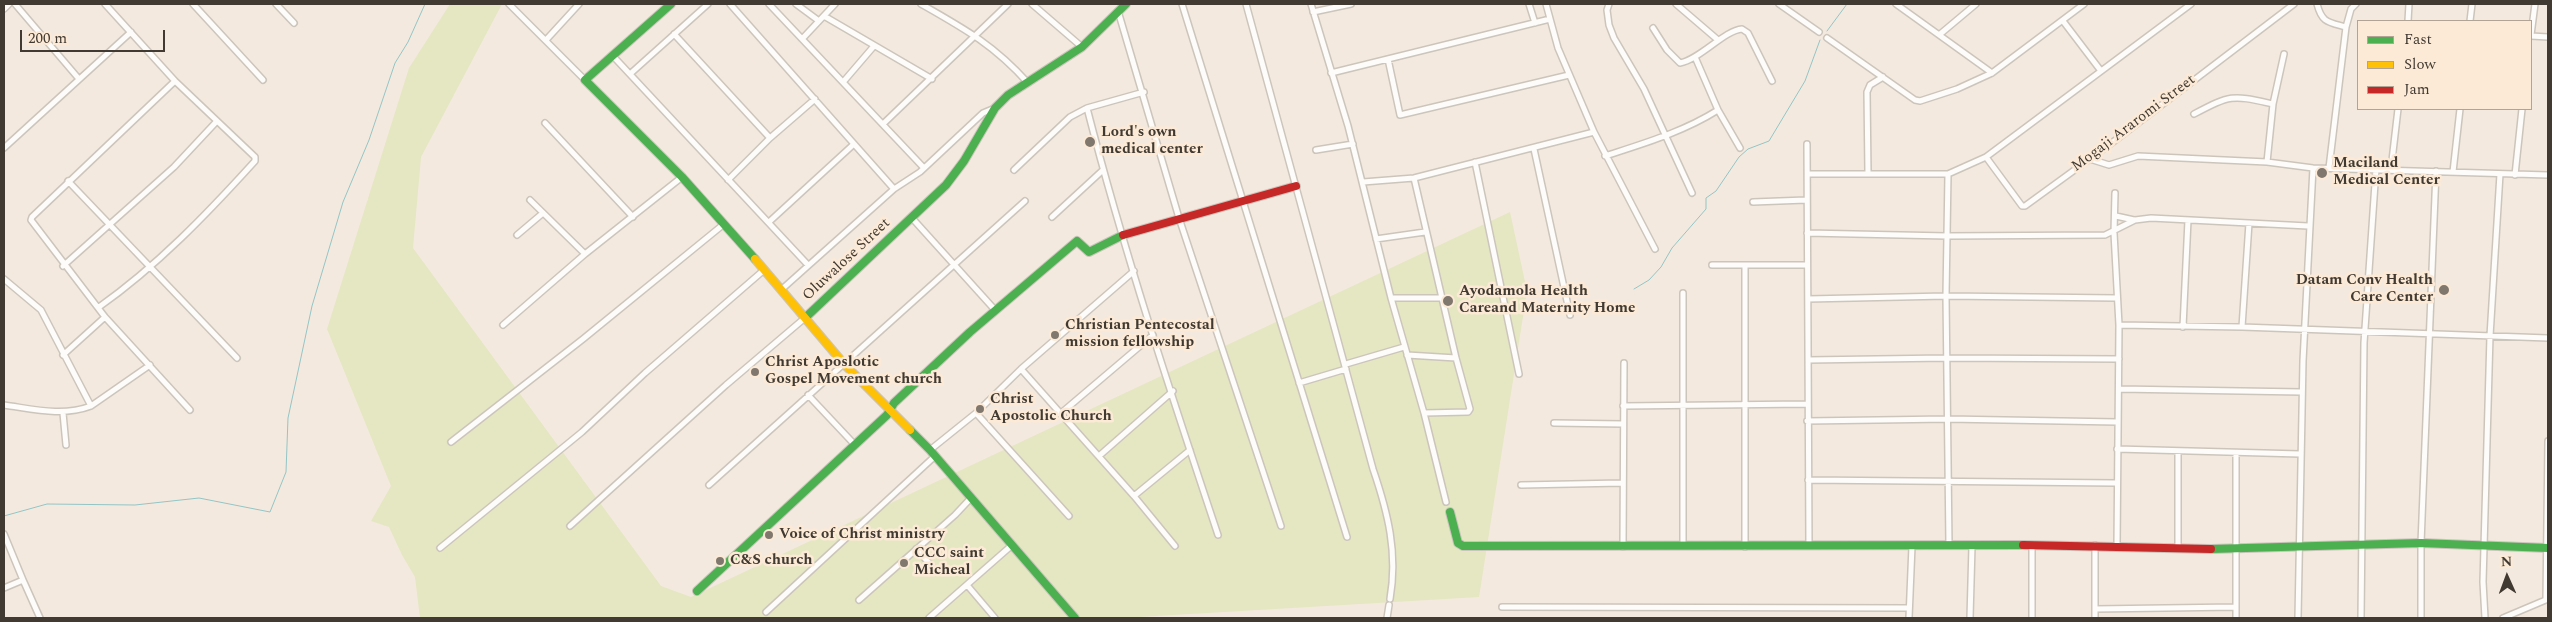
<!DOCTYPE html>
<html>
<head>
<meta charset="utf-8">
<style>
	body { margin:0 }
	#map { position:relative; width:2552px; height:622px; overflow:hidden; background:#f4e9de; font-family:Spectral,serif }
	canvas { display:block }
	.frame { position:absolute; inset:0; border:5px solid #413a32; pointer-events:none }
	.legend { position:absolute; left:2357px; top:20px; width:175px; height:90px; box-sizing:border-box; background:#fcead6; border:1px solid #b1a494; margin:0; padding:6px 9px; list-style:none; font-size:15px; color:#413a32 }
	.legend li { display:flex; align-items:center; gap:10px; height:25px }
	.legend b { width:25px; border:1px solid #b1a494 }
	.north { position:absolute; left:2482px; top:552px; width:50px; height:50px; -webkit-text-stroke:4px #fcead6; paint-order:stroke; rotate:358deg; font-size:14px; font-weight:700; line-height:20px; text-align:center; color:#413a32 }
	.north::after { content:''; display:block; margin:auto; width:18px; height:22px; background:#413a32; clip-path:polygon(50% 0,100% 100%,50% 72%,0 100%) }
	.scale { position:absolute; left:20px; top:30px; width:145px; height:22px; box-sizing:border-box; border:2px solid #413a32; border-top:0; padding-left:6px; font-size:15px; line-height:18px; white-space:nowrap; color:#413a32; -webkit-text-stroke:4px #fcead6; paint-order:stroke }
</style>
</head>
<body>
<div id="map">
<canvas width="2552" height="622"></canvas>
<div class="frame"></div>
<ul class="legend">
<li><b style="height:6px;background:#4caf50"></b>Fast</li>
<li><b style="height:6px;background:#ffc107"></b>Slow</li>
<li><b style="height:6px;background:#c62828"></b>Jam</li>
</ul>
<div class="north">N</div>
<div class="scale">200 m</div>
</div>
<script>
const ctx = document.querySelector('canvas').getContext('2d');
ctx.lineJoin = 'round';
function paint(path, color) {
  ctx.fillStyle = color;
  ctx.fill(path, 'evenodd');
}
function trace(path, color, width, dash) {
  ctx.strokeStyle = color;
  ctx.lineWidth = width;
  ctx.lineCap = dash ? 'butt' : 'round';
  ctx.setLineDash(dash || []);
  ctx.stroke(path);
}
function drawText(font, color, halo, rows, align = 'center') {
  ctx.font = font + ' Spectral,serif';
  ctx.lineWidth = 5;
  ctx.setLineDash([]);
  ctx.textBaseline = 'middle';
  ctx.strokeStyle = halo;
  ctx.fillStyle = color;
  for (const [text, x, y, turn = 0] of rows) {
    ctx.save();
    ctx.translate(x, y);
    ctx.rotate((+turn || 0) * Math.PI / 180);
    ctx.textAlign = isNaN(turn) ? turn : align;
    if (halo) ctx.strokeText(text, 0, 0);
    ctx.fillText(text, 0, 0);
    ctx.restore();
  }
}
paint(new Path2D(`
	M 450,4 L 502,4 L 421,157 L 413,248 L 661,586 L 691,597 L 1510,212 L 1527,291 L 1479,597 L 1122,618 L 420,618 L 415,577 L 402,555 L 389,527 L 371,521 L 391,486 L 327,329 L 409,68 Z`), '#e4e7c2');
trace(new Path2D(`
	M 1827,31 L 1847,4
	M 1634,289 L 1649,280 L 1661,267 L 1672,248 L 1706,209 L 1706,198 L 1716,191 L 1739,157 L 1748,149 L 1769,141 L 1805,81 L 1820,40
	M 4,516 L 47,504 L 135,505 L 199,498 L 270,512 L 286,472 L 288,418 L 312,306 L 343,202 L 369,140 L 395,63 L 408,42 L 425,4`), '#92c5c6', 1);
const street = new Path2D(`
	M 15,4 L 79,79
	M 193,4 L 263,80
	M 276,4 L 294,23
	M 509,4 L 585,80
	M 730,4 L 894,189
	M 769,4 L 923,167
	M 796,4 L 819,21
	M 921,4 C 965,29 994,45 1028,83
	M 1032,4 L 1082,47
	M 1182,4 L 1347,537
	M 1246,4 L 1373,469 C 1388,513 1398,553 1390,599
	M 1311,4 L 1348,126 L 1391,298 L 1424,413 L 1446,502
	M 1529,4 L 1535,23
	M 1546,4 L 1558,48 L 1594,132 L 1655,249
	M 1609,4 L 1607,10 L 1609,25 L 1614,38 L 1644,89 L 1692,193
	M 1676,4 L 1718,40
	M 1779,4 L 1819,32
	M 1896,4 L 1992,73
	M 2317,4 C 2322,23 2328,22 2346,27
	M 4,9 L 9,4
	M 1118,11 L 1179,218 L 1281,526
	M 1313,12 L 1351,4
	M 824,16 L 932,79
	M 2063,21 L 2101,71
	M 2408,21 L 2409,4
	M 2470,21 L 2472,4
	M 1653,28 L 1667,50 L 1680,63 C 1699,60 1725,30 1742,29 L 1748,33 L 1772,81
	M 674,34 L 770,138
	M 1939,35 L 1976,4
	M 2531,35 L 2535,4
	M 2531,36 L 2548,37
	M 803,38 L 835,4
	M 1827,38 L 1915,100 L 1920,101 L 1957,89 L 1992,73 L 2084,4
	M 546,40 L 579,4
	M 612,55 L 808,265
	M 1695,57 L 1718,110 L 1740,148
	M 1388,59 L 1400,115 L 1569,75
	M 1331,73 L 1550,19
	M 630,74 L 708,4
	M 175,81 L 32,217 L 31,220 L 105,317 L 190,410
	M 844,81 L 874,46
	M 1087,108 C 1124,252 1171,394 1218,535
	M 2194,114 C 2232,94 2232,95 2273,104
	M 545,123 L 633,217
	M 883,124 L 1008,4
	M 1807,144 L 1809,546
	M 4,148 L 131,32
	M 1534,149 L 1570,315
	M 1316,150 L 1353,144
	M 1605,156 C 1645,143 1683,132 1718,110
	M 1986,157 L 2022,206 L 2025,206 L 2113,142 L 2294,4
	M 2090,159 L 2109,165 L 2138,156 L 2267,162 L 2313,168 L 2548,175
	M 1475,162 L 1519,374
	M 2267,162 L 2273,104 L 2284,54
	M 2329,168 L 2346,27 L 2351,9 L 2356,4
	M 2391,169 L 2398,109
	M 1014,170 L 1070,117 L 1087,108 L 1144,92
	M 2453,172 L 2460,109
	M 1868,173 L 1867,92 L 1870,85 L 1883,77
	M 1808,174 L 1948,174 L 1986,157 L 2191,4
	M 1948,174 L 1946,296 L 1949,545
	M 2515,175 L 2522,109
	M 1414,178 L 1456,358 L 1470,409 L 1468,412 L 1424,413
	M 728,180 L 770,138 L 815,99
	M 68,181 L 237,358
	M 1363,182 L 1414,178 L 1594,132
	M 2115,193 L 2114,233 L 2119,325 L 2117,546
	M 530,200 L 585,254
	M 1753,202 L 1806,200
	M 2116,216 L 2134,220
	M 1052,217 L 1103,170
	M 912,218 L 995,310
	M 769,222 L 854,144
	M 1807,233 L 1947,236 L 2105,235 L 2135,220 L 2151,218 L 2308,226
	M 517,235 L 543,213
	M 1376,239 L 1425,232
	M 1712,265 L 1806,265
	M 63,266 L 174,167 L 217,121
	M 4,279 L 41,310 L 91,406
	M 781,290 L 894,189 L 920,172 L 983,113 L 995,108
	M 1391,298 L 1441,298
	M 1808,299 L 1946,296 L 2116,298
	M 99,307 C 157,266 207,214 255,161 L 255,157 L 175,81 L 105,4
	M 503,325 L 585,254 L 682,177
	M 2119,325 L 2242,327 L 2548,338
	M 2183,327 L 2188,220
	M 2242,327 L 2249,223
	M 63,355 L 105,317
	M 1407,355 L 1456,358
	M 1808,360 L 1946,358 L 2119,359
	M 1346,364 L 1404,347
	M 1021,369 L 1134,496 L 1175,546
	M 1299,383 L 1346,369
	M 2119,389 L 2302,392
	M 808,395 L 855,445
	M 4,405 C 33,409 62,417 91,406 L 150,365
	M 1623,406 L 1807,404
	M 63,413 L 66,445
	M 976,413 L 1069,516
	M 1060,414 L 1153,335
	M 1807,421 L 1948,419 L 2117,422
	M 1554,423 L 1623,424
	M 451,442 L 583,339 L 724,224
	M 2117,449 L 2300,454
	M 930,450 L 976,413 L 1021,369 L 1134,271
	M 2178,451 L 2178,548
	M 2236,453 L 2236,618
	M 1099,456 L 1173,391
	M 1808,480 L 2116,483
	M 709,485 L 1025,201
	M 1521,485 L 1622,483
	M 1134,496 L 1190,450
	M 570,526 L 726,385 L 806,317
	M 4,534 L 23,580
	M 2032,545 L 2032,618
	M 1683,546 L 1683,293
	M 1623,547 L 1624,363
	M 1745,547 L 1745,265
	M 440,548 L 582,432 L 645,373 L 764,270
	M 916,549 L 931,565
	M 967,585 L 995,618
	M 4,588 L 23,580 L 40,618
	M 859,600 L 955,515 L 970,499
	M 2546,600 L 2548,441
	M 1502,607 L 1909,608
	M 2095,609 L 2236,607
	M 766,612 L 934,457
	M 929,618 L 1011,546
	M 1387,618 L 1389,605
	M 1909,618 L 1912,546
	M 1970,618 L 1972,546
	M 2095,618 L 2095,545
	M 2298,618 L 2303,361 L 2313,168
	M 2361,618 L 2364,343 L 2376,169
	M 2421,618 L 2421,543 L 2436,171
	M 2485,618 L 2483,582 L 2490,336 L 2500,174
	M 2503,618 L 2548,599`);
const fast = new Path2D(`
	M 671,4 L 585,80 L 682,177 L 755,259
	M 806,317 L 946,185 L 964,161 L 995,108 L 1008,95 L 1082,47 L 1126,4
	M 910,430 L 930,450 L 1075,618
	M 1450,512 L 1458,543 L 1463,546 L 2023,545
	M 2211,549 L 2421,543 L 2548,548
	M 697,591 L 887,415 L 894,403 L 970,332 L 1077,241 L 1089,252 L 1123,235`);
const slow = new Path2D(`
	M 755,259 L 844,364 L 910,430`);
const jam = new Path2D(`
	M 1123,235 L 1296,186
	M 2023,545 L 2211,549`);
trace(street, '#ccc5bc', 8);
trace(fast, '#ccc5bc', 10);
trace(slow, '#ccc5bc', 10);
trace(jam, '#ccc5bc', 10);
trace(street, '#fdfcfa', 5);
trace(fast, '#4caf50', 8);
trace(slow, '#ffc107', 8);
trace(jam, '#c62828', 8);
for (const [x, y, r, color] of [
	[1090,142,6,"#80776e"],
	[2322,173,6,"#80776e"],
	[2444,290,6,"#80776e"],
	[1448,301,6,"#80776e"],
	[1055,335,5,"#80776e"],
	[755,372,5,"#80776e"],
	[980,409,5,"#80776e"],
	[769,535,5,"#80776e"],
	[720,561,5,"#80776e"],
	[904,563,5,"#80776e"]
]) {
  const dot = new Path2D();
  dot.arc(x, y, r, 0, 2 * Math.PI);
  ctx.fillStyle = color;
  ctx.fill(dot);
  trace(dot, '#fcead6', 2);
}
drawText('15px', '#413a32', '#fcead6', [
	["Mogaji Araromi Street",2134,124,-37],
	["Oluwalose Street",847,260,-43]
]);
drawText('bold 15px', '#413a32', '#fcead6', [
	["Lord's own",1101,133],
	["medical center",1101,150],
	["Maciland",2333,164],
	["Medical Center",2333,181],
	["Datam Conv Health",2433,281,"right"],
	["Care Center",2433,298,"right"],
	["Ayodamola Health",1459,292],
	["Careand Maternity Home",1459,309],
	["Christian Pentecostal",1065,326],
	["mission fellowship",1065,343],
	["Christ Aposlotic",765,363],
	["Gospel Movement church",765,380],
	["Christ",990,400],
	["Apostolic Church",990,417],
	["Voice of Christ ministry",779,535],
	["CCC saint",914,554],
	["Micheal",914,571],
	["C&S church",730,561]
], 'left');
</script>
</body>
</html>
